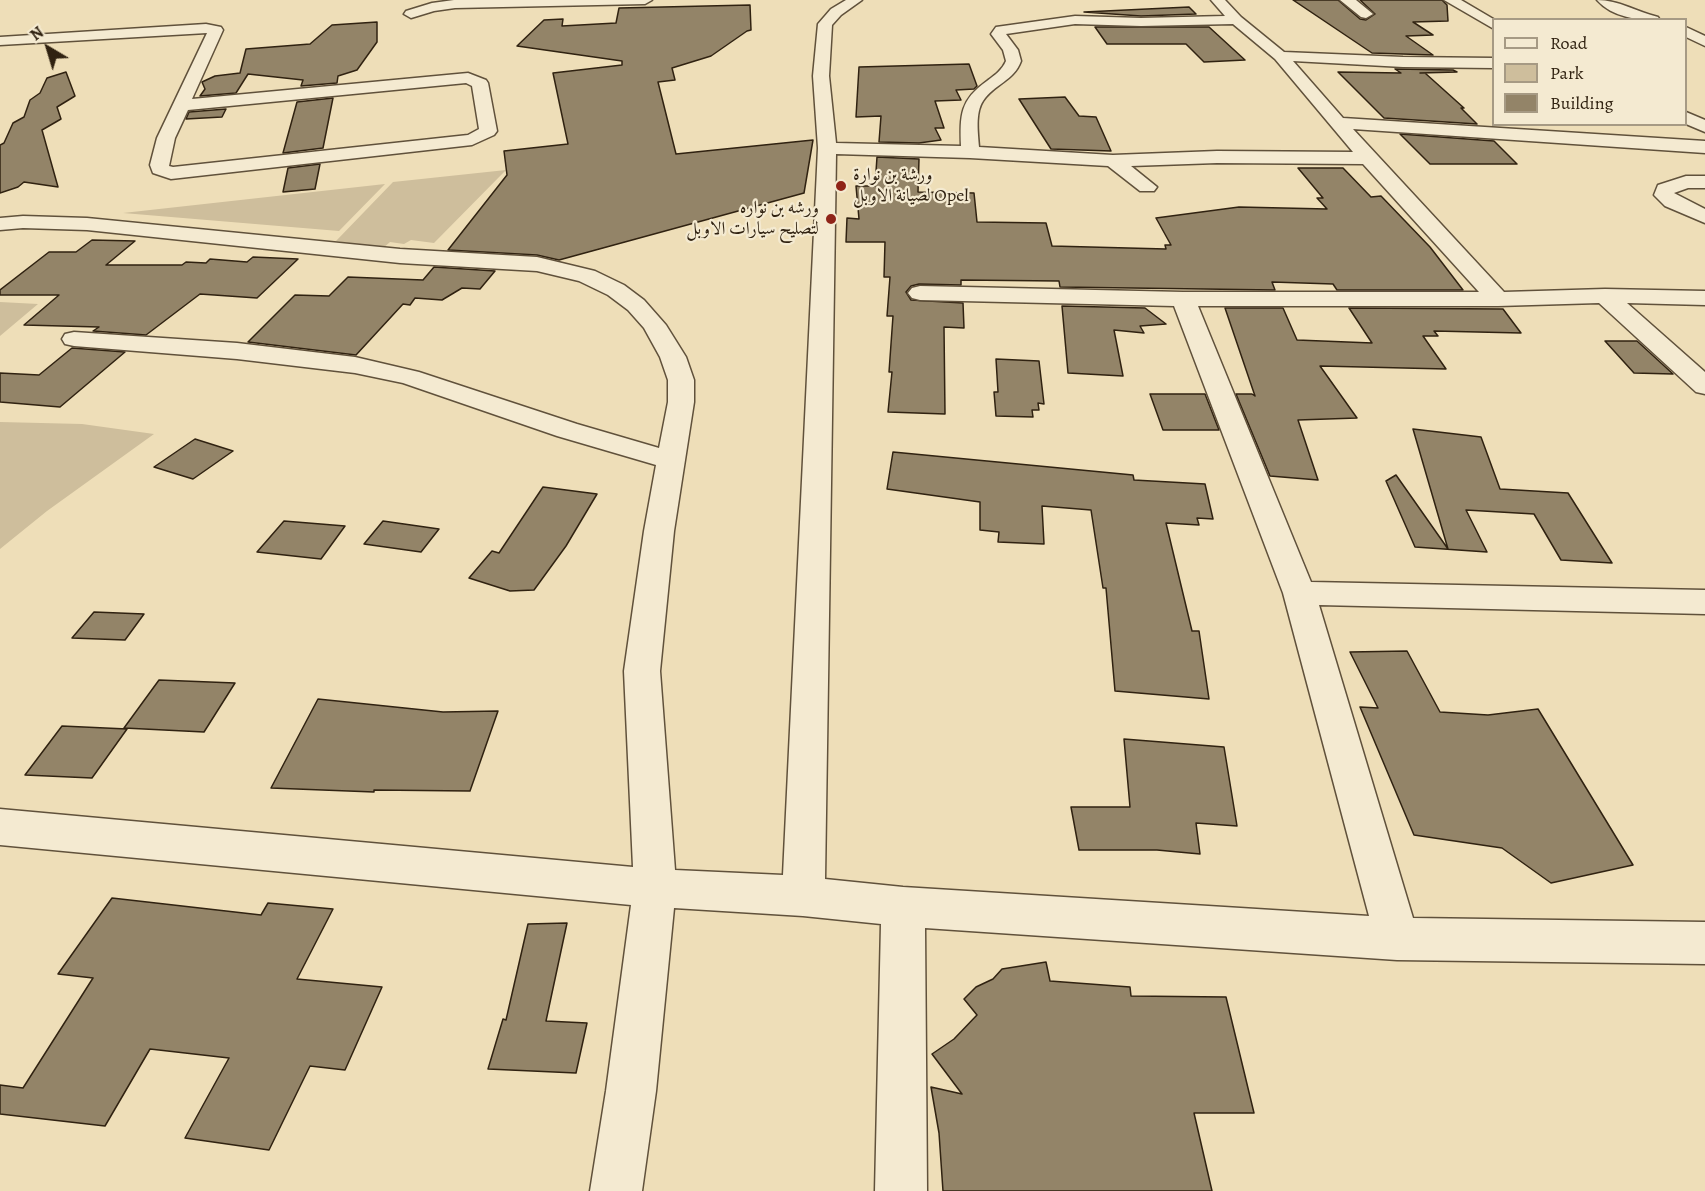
<!DOCTYPE html>
<html>
<head>
<meta charset="utf-8">
<style>
	body { margin:0 }
	#map { position:relative; width:1705px; height:1191px; overflow:hidden; background:#eedeb8; font-family:Alegreya,serif }
	canvas { display:block }
	.legend { position:absolute; left:1492px; top:18px; width:195px; height:108px; box-sizing:border-box; background:#f4ead1; border:2px solid #a69a84; margin:0; padding:8px 10px; list-style:none; font-size:18px; color:#302211 }
	.legend li { display:flex; align-items:center; gap:12px; height:30px }
	.legend b { width:30px; border:2px solid #a69a84 }
	.north { position:absolute; left:18px; top:18px; width:60px; height:60px; -webkit-text-stroke:4px #f4ead1; paint-order:stroke; rotate:322deg; font-size:16px; font-weight:700; line-height:24px; text-align:center; color:#302211 }
	.north::after { content:''; display:block; margin:auto; width:21px; height:27px; background:#302211; clip-path:polygon(50% 0,100% 100%,50% 72%,0 100%) }
</style>
</head>
<body>
<div id="map">
<canvas width="1705" height="1191"></canvas>
<ul class="legend">
<li><b style="height:8px;background:#f4ead1"></b>Road</li>
<li><b style="height:16px;background:#cebe9c"></b>Park</li>
<li><b style="height:16px;background:#938468"></b>Building</li>
</ul>
<div class="north">N</div>
</div>
<script>
const ctx = document.querySelector('canvas').getContext('2d');
ctx.lineJoin = 'round';
function paint(path, color) {
  ctx.fillStyle = color;
  ctx.fill(path, 'evenodd');
}
function trace(path, color, width, dash) {
  ctx.strokeStyle = color;
  ctx.lineWidth = width;
  ctx.lineCap = dash ? 'butt' : 'round';
  ctx.setLineDash(dash || []);
  ctx.stroke(path);
}
function drawText(font, color, halo, rows, align = 'center') {
  ctx.font = font + ' Alegreya,Amiri,serif';
  ctx.lineWidth = 4.5;
  ctx.setLineDash([]);
  ctx.textBaseline = 'middle';
  ctx.strokeStyle = halo;
  ctx.fillStyle = color;
  for (const [text, x, y, turn = 0] of rows) {
    ctx.save();
    ctx.translate(x, y);
    ctx.rotate((+turn || 0) * Math.PI / 180);
    ctx.textAlign = isNaN(turn) ? turn : align;
    if (halo) ctx.strokeText(text, 0, 0);
    ctx.fillText(text, 0, 0);
    ctx.restore();
  }
}
paint(new Path2D(`
	M 506,170 L 434,243 L 411,240 L 404,244 L 390,242 L 382,249 L 336,241 L 393,182 Z
	M 385,184 L 339,231 L 123,213 Z
	M 0,302 L 38,304 L 0,336 Z
	M 0,422 L 82,424 L 154,434 L 47,511 L 0,549 Z`), '#cebe9c');
const building = new Path2D(`
	M 1293,0 L 1338,0 L 1360,19 L 1366,20 L 1375,14 L 1360,0 L 1442,0 L 1447,5 L 1448,21 L 1413,22 L 1433,35 L 1406,36 L 1433,55 L 1372,53 Z
	M 750,5 L 751,30 L 747,31 L 711,56 L 672,68 L 675,80 L 658,82 L 676,154 L 813,140 L 804,193 L 559,260 L 537,255 L 448,250 L 507,175 L 504,151 L 568,144 L 553,73 L 622,65 L 622,61 L 517,46 L 544,20 L 563,19 L 562,26 L 616,23 L 619,8 Z
	M 1189,7 L 1196,14 L 1141,16 L 1084,12 Z
	M 377,22 L 377,42 L 357,70 L 338,76 L 337,83 L 301,86 L 303,80 L 248,74 L 236,93 L 200,96 L 205,89 L 202,82 L 215,76 L 240,73 L 246,49 L 310,44 L 332,25 Z
	M 1095,27 L 1209,27 L 1245,60 L 1204,62 L 1186,44 L 1107,44 Z
	M 969,64 L 977,86 L 974,89 L 956,90 L 961,100 L 935,101 L 944,128 L 935,128 L 941,140 L 919,143 L 879,142 L 881,116 L 856,117 L 859,67 Z
	M 1395,69 L 1453,70 L 1457,72 L 1420,73 L 1425,73 L 1464,108 L 1461,108 L 1477,124 L 1384,118 L 1338,72 L 1401,73 Z
	M 66,72 L 75,96 L 57,107 L 61,119 L 42,130 L 58,187 L 24,182 L 18,187 L 0,193 L 0,145 L 4,143 L 13,123 L 24,117 L 30,100 L 40,93 L 47,78 Z
	M 1065,97 L 1079,116 L 1096,117 L 1111,151 L 1051,149 L 1019,99 Z
	M 333,98 L 323,148 L 283,153 L 297,102 Z
	M 226,109 L 222,117 L 186,119 L 189,112 Z
	M 1400,134 L 1494,141 L 1517,164 L 1430,164 Z
	M 877,157 L 919,159 L 918,192 L 974,193 L 977,222 L 1046,223 L 1052,246 L 1166,249 L 1165,245 L 1171,245 L 1156,218 L 1239,207 L 1327,209 L 1317,198 L 1323,198 L 1298,168 L 1343,168 L 1371,197 L 1381,196 L 1430,247 L 1463,290 L 1337,290 L 1333,284 L 1272,282 L 1275,290 L 1060,287 L 1059,281 L 961,280 L 961,285 L 919,284 L 911,286 L 906,292 L 911,300 L 963,303 L 964,328 L 944,327 L 945,414 L 888,412 L 892,372 L 889,372 L 893,316 L 887,316 L 890,277 L 884,277 L 885,242 L 846,242 L 847,218 L 859,219 L 856,186 L 875,186 Z
	M 320,164 L 315,189 L 283,192 L 288,168 Z
	M 92,240 L 135,241 L 106,265 L 182,265 L 186,262 L 206,263 L 210,259 L 247,262 L 253,257 L 298,259 L 257,298 L 200,294 L 146,335 L 93,331 L 99,327 L 24,325 L 59,295 L 0,295 L 0,290 L 49,252 L 76,252 Z
	M 434,267 L 495,271 L 480,289 L 462,288 L 442,300 L 415,298 L 410,305 L 403,304 L 356,355 L 248,342 L 295,295 L 329,296 L 348,277 L 423,280 Z
	M 1062,306 L 1145,308 L 1166,324 L 1140,326 L 1144,333 L 1114,330 L 1123,376 L 1068,373 Z
	M 1225,308 L 1283,308 L 1297,340 L 1372,343 L 1349,308 L 1503,309 L 1521,333 L 1434,331 L 1438,336 L 1423,336 L 1446,369 L 1320,366 L 1357,418 L 1298,420 L 1318,480 L 1270,476 L 1236,394 L 1252,394 L 1255,396 Z
	M 1605,341 L 1637,341 L 1673,374 L 1634,373 Z
	M 72,348 L 125,352 L 60,407 L 0,402 L 0,373 L 39,375 Z
	M 996,359 L 1039,361 L 1044,404 L 1038,403 L 1039,410 L 1032,410 L 1033,417 L 996,416 L 994,392 L 998,392 Z
	M 1150,394 L 1205,394 L 1219,430 L 1163,430 Z
	M 1413,429 L 1481,437 L 1500,489 L 1568,493 L 1612,563 L 1561,560 L 1534,514 L 1466,510 L 1487,552 L 1415,547 L 1386,481 L 1396,475 L 1448,549 Z
	M 195,439 L 233,451 L 193,479 L 154,467 Z
	M 893,452 L 1133,475 L 1134,480 L 1205,484 L 1213,519 L 1197,518 L 1199,525 L 1166,523 L 1192,631 L 1199,631 L 1209,699 L 1115,691 L 1106,588 L 1103,588 L 1091,510 L 1042,506 L 1044,544 L 998,542 L 999,532 L 980,530 L 980,502 L 887,489 Z
	M 543,487 L 597,494 L 566,546 L 534,590 L 510,591 L 469,578 L 492,551 L 499,553 Z
	M 284,521 L 345,526 L 321,559 L 257,552 Z
	M 383,521 L 439,529 L 421,552 L 364,544 Z
	M 94,612 L 144,614 L 125,640 L 72,638 Z
	M 1407,651 L 1440,712 L 1488,715 L 1538,709 L 1633,865 L 1551,883 L 1502,848 L 1414,835 L 1360,707 L 1378,708 L 1350,652 Z
	M 159,680 L 235,683 L 204,732 L 124,728 Z
	M 318,699 L 443,712 L 498,711 L 470,791 L 374,790 L 374,792 L 271,788 Z
	M 62,726 L 127,729 L 92,778 L 25,775 Z
	M 1124,739 L 1224,747 L 1237,826 L 1196,823 L 1200,854 L 1157,850 L 1079,850 L 1071,807 L 1130,807 Z
	M 112,898 L 261,915 L 268,903 L 333,909 L 297,979 L 382,987 L 345,1070 L 310,1066 L 269,1150 L 185,1138 L 229,1058 L 150,1049 L 105,1126 L 0,1114 L 0,1085 L 23,1088 L 93,978 L 58,974 Z
	M 567,923 L 546,1021 L 587,1023 L 576,1073 L 488,1069 L 503,1019 L 506,1020 L 528,924 Z
	M 1046,962 L 1050,981 L 1130,987 L 1131,996 L 1226,997 L 1254,1113 L 1194,1113 L 1212,1191 L 943,1191 L 939,1133 L 931,1087 L 962,1094 L 932,1054 L 954,1039 L 977,1015 L 964,999 L 976,987 L 993,979 L 1002,969 Z`);
paint(building, '#938468');
trace(building, '#302211', 1.5);
const minor = new Path2D(`
	M 454,0 L 652,0 L 645,4 L 455,8 L 434,11 L 411,18 L 404,14 L 406,11 L 432,3 Z
	M 846,0 L 862,0 L 841,15 L 832,25 L 829,76 L 836,143 L 961,146 C 960,115 960,100 987,81 C 995,75 1002,70 1006,61 L 1003,50 L 991,34 L 996,27 L 1075,16 L 1141,18 L 1225,16 L 1211,0 L 1225,0 L 1241,17 L 1284,52 L 1403,57 L 1494,58 L 1494,68 L 1403,67 L 1293,61 L 1343,118 L 1705,141 L 1705,153 L 1353,129 L 1504,292 L 1605,289 L 1705,291 L 1705,305 L 1627,303 L 1705,372 L 1705,394 L 1696,392 L 1599,303 L 1498,306 L 1198,306 L 1311,582 L 1705,590 L 1705,614 L 1319,605 L 1413,918 L 1705,922 L 1705,964 L 1397,960 L 925,928 L 927,1191 L 875,1191 L 881,924 L 803,916 L 674,908 L 656,1091 L 642,1191 L 590,1191 L 606,1091 L 631,905 L 0,845 L 0,809 L 633,867 L 624,671 L 644,531 L 656,465 L 557,436 L 403,383 L 355,373 L 237,359 L 74,346 L 65,344 L 62,339 L 65,334 L 74,332 L 237,343 L 355,357 L 419,372 L 577,424 L 659,448 L 668,402 L 668,380 L 660,357 L 644,328 L 628,310 L 608,295 L 579,281 L 537,271 L 400,263 L 87,230 L 23,228 L 0,230 L 0,218 L 23,216 L 87,218 L 400,249 L 537,257 L 595,271 L 624,285 L 644,300 L 666,325 L 686,357 L 694,380 L 694,402 L 674,531 L 660,671 L 675,870 L 783,875 L 818,148 L 813,76 L 818,24 L 831,9 ZM 1075,24 L 1141,26 L 1233,24 L 1275,59 L 1353,152 L 1217,151 L 1113,155 L 979,147 C 978,133 975,113 983,101 C 994,84 1014,81 1021,61 L 1018,50 L 1006,34 ZM 836,154 L 970,158 L 1108,166 L 1140,191 L 1154,191 L 1157,187 L 1131,166 L 1217,163 L 1363,164 L 1479,292 L 1183,292 L 920,286 L 912,288 L 908,293 L 912,298 L 920,300 L 1174,306 L 1283,593 L 1369,916 L 903,887 L 825,879 Z
	M 1340,0 L 1356,0 L 1373,14 L 1366,18 L 1361,17 Z
	M 1444,0 L 1461,0 L 1495,20 L 1494,29 Z
	M 1597,0 C 1619,0 1637,12 1658,17 L 1660,20 C 1638,20 1613,18 1597,0 Z
	M 206,24 L 221,27 L 223,30 L 192,99 L 468,73 L 486,80 L 488,83 L 497,131 L 494,135 L 472,145 L 171,179 L 153,173 L 150,165 L 157,138 L 207,33 L 0,45 L 0,37 ZM 466,83 L 472,86 L 479,129 L 468,135 L 173,167 L 169,166 L 175,138 L 188,110 Z
	M 1686,27 L 1705,36 L 1705,46 L 1686,37 Z
	M 1686,112 L 1705,120 L 1705,132 L 1686,124 Z
	M 1686,176 L 1705,176 L 1705,188 L 1688,188 L 1674,193 L 1705,209 L 1705,223 L 1665,206 L 1654,195 L 1658,185 Z`);
trace(minor, '#60513b', 3);
paint(minor, '#f4ead1');
for (const [x, y, r, color] of [
	[841,186,6,"#8f2418"],
	[831,219,6,"#8f2418"]
]) {
  const dot = new Path2D();
  dot.arc(x, y, r, 0, 2 * Math.PI);
  ctx.fillStyle = color;
  ctx.fill(dot);
  trace(dot, '#f4ead1', 2);
}
drawText('18px', '#302211', '#f4ead1', [
	["ورشة بن نوارة",853,176],
	["لصيانة الاوبل Opel",853,197],
	["ورشه بن نواره",819,209,"right"],
	["لتصليح سيارات الاوبل",819,230,"right"]
], 'left');
</script>
</body>
</html>
